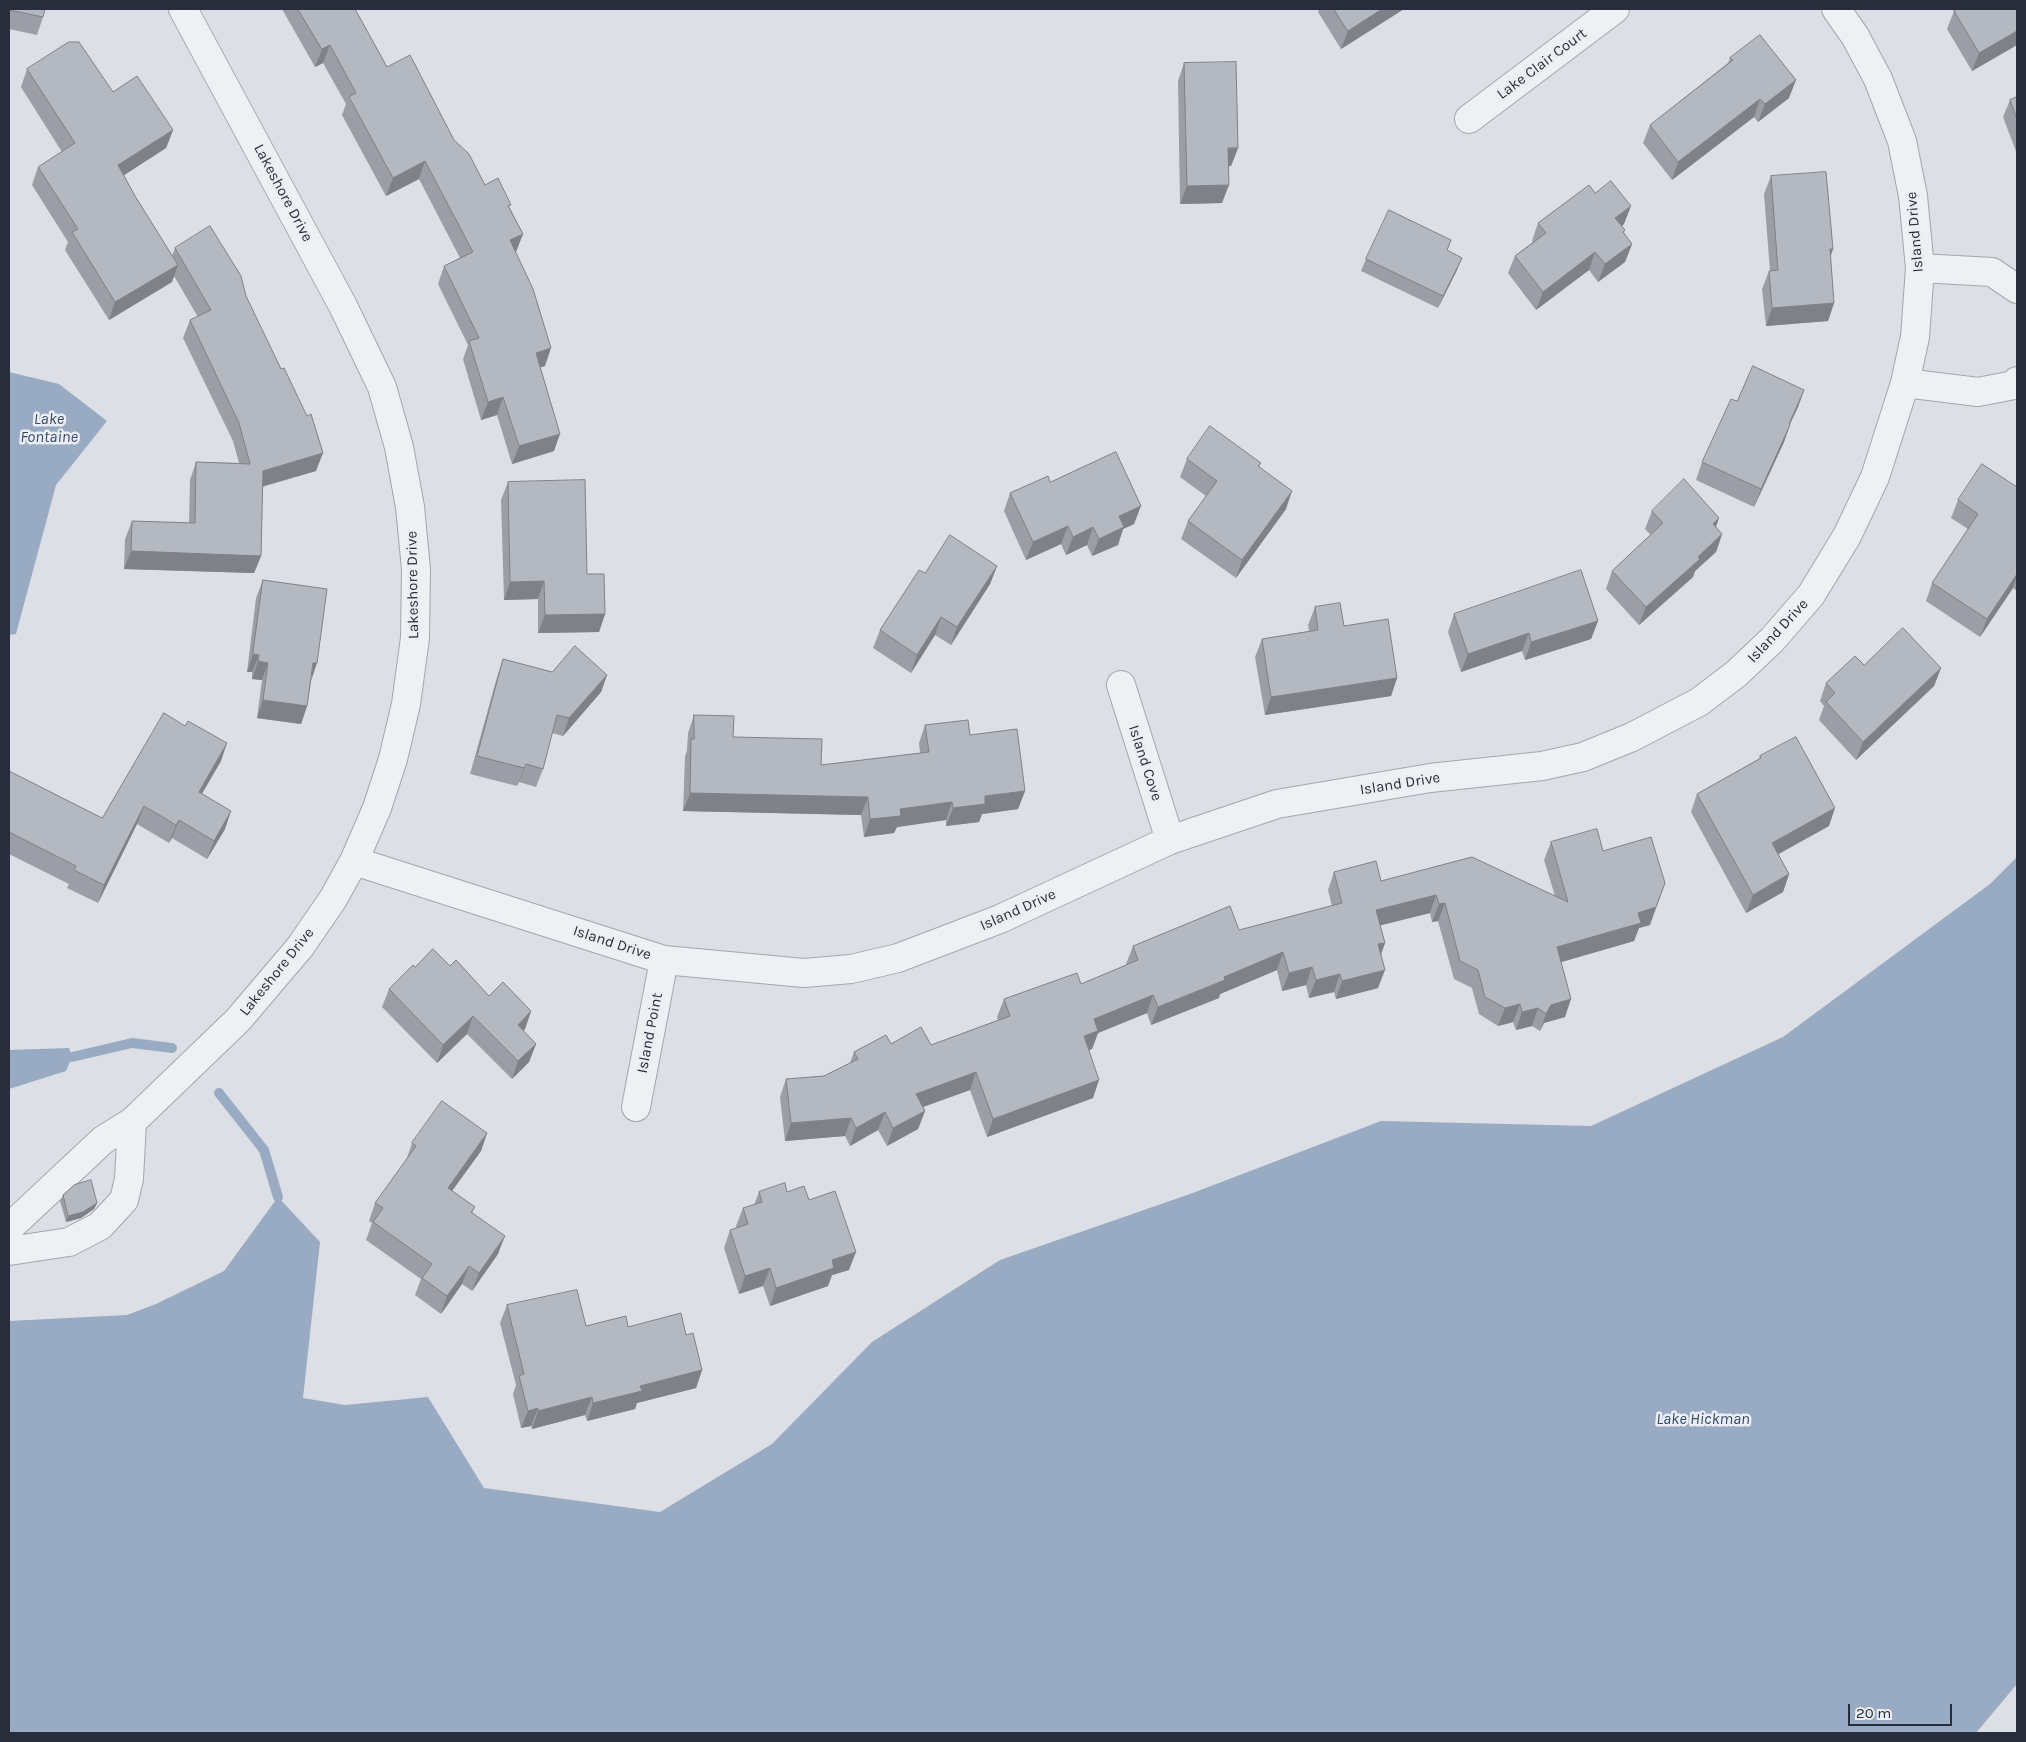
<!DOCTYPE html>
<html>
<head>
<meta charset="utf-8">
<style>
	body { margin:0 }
	#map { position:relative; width:2026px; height:1742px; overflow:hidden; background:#dcdfe5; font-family:Karla,sans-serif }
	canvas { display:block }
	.frame { position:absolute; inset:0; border:10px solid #272d3a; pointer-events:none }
	.scale { position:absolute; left:1848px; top:1704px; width:104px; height:22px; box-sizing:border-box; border:2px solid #272d3a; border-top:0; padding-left:6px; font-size:15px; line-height:18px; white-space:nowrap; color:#272d3a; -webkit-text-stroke:4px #ebeef3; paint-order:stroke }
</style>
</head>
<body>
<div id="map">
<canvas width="2026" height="1742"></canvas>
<div class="frame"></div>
<div class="scale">20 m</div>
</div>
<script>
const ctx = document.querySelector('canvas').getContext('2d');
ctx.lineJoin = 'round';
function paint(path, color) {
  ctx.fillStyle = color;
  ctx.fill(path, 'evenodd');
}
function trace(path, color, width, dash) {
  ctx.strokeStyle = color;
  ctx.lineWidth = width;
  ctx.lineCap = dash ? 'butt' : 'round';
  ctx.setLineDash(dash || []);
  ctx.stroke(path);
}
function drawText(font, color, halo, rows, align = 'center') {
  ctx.font = font + ' Karla,sans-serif';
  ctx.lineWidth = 5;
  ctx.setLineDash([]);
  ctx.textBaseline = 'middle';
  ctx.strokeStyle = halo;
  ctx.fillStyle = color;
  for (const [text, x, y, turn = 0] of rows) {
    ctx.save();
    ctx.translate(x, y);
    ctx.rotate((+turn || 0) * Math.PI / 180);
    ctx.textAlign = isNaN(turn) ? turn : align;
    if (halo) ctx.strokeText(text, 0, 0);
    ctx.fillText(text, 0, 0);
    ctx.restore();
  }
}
paint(new Path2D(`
	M 9,372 L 59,384 L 107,421 L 56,485 L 16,634 L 9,635 Z
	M 2017,857 L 2017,1684 L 1976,1733 L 9,1733 L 9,1321 L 127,1315 L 156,1304 L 224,1271 L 278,1197 L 320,1242 L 303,1398 L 345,1405 L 428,1397 L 484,1488 L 660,1512 L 772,1444 L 872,1342 L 1000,1260 L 1190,1194 L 1381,1121 L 1591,1126 L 1783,1037 L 1990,884 Z
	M 69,1048 L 72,1057 L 66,1071 L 9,1089 L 9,1050 Z`), '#99abc3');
trace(new Path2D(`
	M 72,1057 L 132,1043 L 172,1048
	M 219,1093 L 264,1150 L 278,1197`), '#99abc3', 10);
const street = new Path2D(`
	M 1469,119 L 1615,9
	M 1920,268 L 1992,272 L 2017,289
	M 1905,383 L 1978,392 L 2014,385 L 2017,381
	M 1121,685 L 1170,840
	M 354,861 L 664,960 L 804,973 L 851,969 L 898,958 L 1000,919 L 1170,840 L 1277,804 L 1430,778 L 1542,766 L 1583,757 L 1632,737 L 1699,702 L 1736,674 L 1772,640 L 1811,595 L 1847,536 L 1875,477 L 1905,383 L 1915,337 L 1920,268 L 1913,196 L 1902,141 L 1878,79 L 1855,36 L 1836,9
	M 636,1107 L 664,960
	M 9,1228 L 103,1140 L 132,1122 L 238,1020 L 300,947 L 333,899 L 354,861 L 377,808 L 393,759 L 406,704 L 415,638 L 416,569 L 410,507 L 399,447 L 382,387 L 343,306 L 183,9
	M 9,1251 L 69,1242 L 100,1226 L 124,1200 L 129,1179 L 132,1122`);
trace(street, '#a2a6ae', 30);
trace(street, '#eef0f4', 28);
paint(new Path2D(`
	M 9,9 L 43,17 L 37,35 L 9,29 Z
	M 282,9 L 355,9 L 387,67 L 454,140 L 485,185 L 510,208 L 523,234 L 515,252 L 545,366 L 540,367 L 554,451 L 512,464 L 497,415 L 481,420 L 463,359 L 468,345 L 438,284 L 444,266 L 460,258 L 419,179 L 386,196 L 342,115 L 346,104 L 323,63 L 315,67 Z
	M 1319,9 L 1404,9 L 1341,49 L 1318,12 Z
	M 1953,9 L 2017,9 L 2017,45 L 1972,71 L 1947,29 L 1954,11 Z
	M 1730,58 L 1789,98 L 1758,122 L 1754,117 L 1672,180 L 1643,143 L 1650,125 L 1728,63 Z
	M 1184,63 L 1238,148 L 1231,166 L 1228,166 L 1222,203 L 1180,204 L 1178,81 Z
	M 27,69 L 113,92 L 173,130 L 166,148 L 124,175 L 135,196 L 172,256 L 175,248 L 246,296 L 316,471 L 262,487 L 261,556 L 254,573 L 124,569 L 125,539 L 132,521 L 189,523 L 190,480 L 196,462 L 239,463 L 233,441 L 183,338 L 190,320 L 198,317 L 174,276 L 172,282 L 109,320 L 65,250 L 68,242 L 32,185 L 38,167 L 62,152 L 21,87 Z
	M 2017,97 L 2017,154 L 2003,117 L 2010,100 Z
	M 1771,176 L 1833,249 L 1830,257 L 1834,303 L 1828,321 L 1766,326 L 1762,289 L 1769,271 L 1770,271 L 1764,194 Z
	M 1595,193 L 1624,224 L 1622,226 L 1625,230 L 1624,233 L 1632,244 L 1625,262 L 1598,282 L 1589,270 L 1536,310 L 1508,273 L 1515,256 L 1533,242 L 1532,241 L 1538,223 Z
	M 1451,240 L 1447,251 L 1457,270 L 1438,308 L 1361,271 L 1366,259 Z
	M 1804,390 L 1798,407 L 1790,424 L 1784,442 L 1754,507 L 1696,480 L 1702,462 L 1737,401 Z
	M 1187,459 L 1261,463 L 1259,467 L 1286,509 L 1236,578 L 1181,539 L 1188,521 L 1206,496 L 1180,477 Z
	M 508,482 L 587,574 L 605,614 L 599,632 L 538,633 L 538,599 L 504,600 L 501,500 Z
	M 1050,482 L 1134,524 L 1123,529 L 1118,545 L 1092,556 L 1087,545 L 1066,555 L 1061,544 L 1026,560 L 1004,511 L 1010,493 Z
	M 2017,487 L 2017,591 L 2013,588 L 1980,637 L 1926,601 L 1932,583 L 1968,529 L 1951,518 L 1958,500 Z
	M 1652,511 L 1716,527 L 1722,534 L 1716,552 L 1695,571 L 1693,577 L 1639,625 L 1606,589 L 1612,571 L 1651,535 L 1645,529 Z
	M 997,566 L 990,584 L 951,645 L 935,635 L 911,673 L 873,648 L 880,630 L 925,573 Z
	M 263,580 L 311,681 L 307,706 L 301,724 L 257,718 L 262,680 L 252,679 L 252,672 L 247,672 L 256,598 Z
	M 1315,607 L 1344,626 L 1397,678 L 1391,696 L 1265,715 L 1255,657 L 1262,639 L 1309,631 L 1308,625 Z
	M 1454,614 L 1598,621 L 1591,639 L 1525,660 L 1522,651 L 1461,672 L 1448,632 Z
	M 503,659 L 552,672 L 607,675 L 601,692 L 563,736 L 552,733 L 543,769 L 536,787 L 519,782 L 517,786 L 470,774 L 497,677 Z
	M 1864,665 L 1941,668 L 1934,686 L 1856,760 L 1819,720 L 1824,706 L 1820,701 L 1826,683 Z
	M 694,715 L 733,737 L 821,765 L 920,753 L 919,743 L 925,725 L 970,735 L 1025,791 L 1018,809 L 982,814 L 979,822 L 946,826 L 946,820 L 897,827 L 894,833 L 864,837 L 861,815 L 683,811 L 685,757 L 687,750 L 688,733 Z
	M 1760,756 L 1829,826 L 1778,854 L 1789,874 L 1783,892 L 1746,913 L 1691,812 L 1697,794 L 1759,759 Z
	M 221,761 L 202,794 L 225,829 L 207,859 L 172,838 L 169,843 L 137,824 L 98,903 L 67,888 L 69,884 L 9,854 L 9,771 L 102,818 Z
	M 1551,842 L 1603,851 L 1650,925 L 1639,928 L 1634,941 L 1561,962 L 1565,1017 L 1544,1023 L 1540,1031 L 1532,1026 L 1516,1030 L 1513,1022 L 1498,1026 L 1479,1014 L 1472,988 L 1454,979 L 1438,921 L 1432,922 L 1430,913 L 1380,925 L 1385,943 L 1381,955 L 1378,988 L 1336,999 L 1334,992 L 1309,998 L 1306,985 L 1282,991 L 1277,970 L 1220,994 L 1219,998 L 1151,1025 L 1147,1013 L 1098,1033 L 1092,1049 L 1089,1050 L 1093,1098 L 987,1137 L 970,1090 L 923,1107 L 925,1111 L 918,1129 L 887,1146 L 878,1130 L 850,1146 L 845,1136 L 785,1141 L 780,1097 L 786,1079 L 824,1076 L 850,1063 L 854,1052 L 891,1044 L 931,1045 L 998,1020 L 997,1017 L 1004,999 L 1081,984 L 1127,965 L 1126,964 L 1133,946 L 1239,930 L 1332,906 L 1328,890 L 1334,872 L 1381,881 L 1555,896 L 1544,860 Z
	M 450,966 L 489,996 L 531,1011 L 525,1029 L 523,1031 L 536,1044 L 529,1062 L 512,1079 L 467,1034 L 437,1063 L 382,1007 L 389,989 L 415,967 Z
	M 487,1133 L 481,1151 L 452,1191 L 475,1207 L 472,1213 L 498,1254 L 472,1291 L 462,1284 L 441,1314 L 415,1295 L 421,1279 L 366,1240 L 372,1223 L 369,1221 L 375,1203 L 406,1161 L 412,1143 Z
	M 759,1192 L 787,1192 L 809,1200 L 849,1270 L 832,1275 L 828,1286 L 770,1306 L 763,1286 L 739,1294 L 724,1248 L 730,1230 L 737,1228 L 736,1226 L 743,1208 L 754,1205 Z
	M 63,1195 L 97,1203 L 94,1209 L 81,1218 L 66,1222 L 60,1201 Z
	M 507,1305 L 586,1326 L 628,1327 L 686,1335 L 702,1370 L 696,1388 L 637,1403 L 635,1409 L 587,1421 L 585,1415 L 532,1429 L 531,1426 L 521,1428 L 513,1394 L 516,1385 L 500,1323 Z`), '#9b9ea6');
paint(new Path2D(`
	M 1382,9 L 1404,9 L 1341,49 L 1348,31 Z
	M 2017,31 L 2017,45 L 1972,71 L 1979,53 Z
	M 330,45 L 323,63 L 315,67 L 322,49 Z
	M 1796,80 L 1789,98 L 1758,122 L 1765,104 Z
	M 1760,99 L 1754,117 L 1672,180 L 1678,162 Z
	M 173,130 L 166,148 L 112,183 L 118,165 Z
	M 1228,148 L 1238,148 L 1231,166 L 1221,166 Z
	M 425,161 L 419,179 L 386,196 L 393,178 Z
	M 1229,185 L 1222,203 L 1180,204 L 1187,186 Z
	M 1631,206 L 1624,224 L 1609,236 L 1615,218 Z
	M 523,234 L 516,252 L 503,258 L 510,240 Z
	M 1632,244 L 1625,262 L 1598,282 L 1605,264 Z
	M 1830,249 L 1833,249 L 1827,267 Z
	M 1595,252 L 1589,270 L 1536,310 L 1543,292 Z
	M 1462,258 L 1457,270 L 1438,308 L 1443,296 Z
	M 178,265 L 172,282 L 109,320 L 115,302 Z
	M 1834,303 L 1828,321 L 1766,326 L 1772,308 Z
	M 551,348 L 545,366 L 529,371 L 536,353 Z
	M 1804,390 L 1798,407 L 1782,441 L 1789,424 Z
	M 503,397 L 497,415 L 481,420 L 488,402 Z
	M 1790,425 L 1784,442 L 1754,507 L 1761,489 Z
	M 560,434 L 554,451 L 512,464 L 519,446 Z
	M 323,453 L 316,471 L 256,488 L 263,471 Z
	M 1292,491 L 1286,509 L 1236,578 L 1242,560 Z
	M 1141,506 L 1134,524 L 1123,529 L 1118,545 L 1092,556 L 1099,539 L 1119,516 Z
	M 1719,518 L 1713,536 L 1713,524 Z
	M 1068,526 L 1061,544 L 1026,560 L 1033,542 Z
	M 1093,527 L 1087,545 L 1066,555 L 1073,537 Z
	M 1722,534 L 1716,552 L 1695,571 L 1693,577 L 1639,625 L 1646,607 Z
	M 131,551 L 261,556 L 254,573 L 124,569 Z
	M 997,566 L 990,584 L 951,645 L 957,627 Z
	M 2017,574 L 2017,576 L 2013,588 L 1980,637 L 1987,619 Z
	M 544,581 L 538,599 L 504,600 L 510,582 Z
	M 605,614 L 599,632 L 538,633 L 545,615 Z
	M 941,617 L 935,635 L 911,673 L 917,655 Z
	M 1598,621 L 1591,639 L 1525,660 L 1531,642 Z
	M 1529,633 L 1522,651 L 1461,672 L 1468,654 Z
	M 253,654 L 259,655 L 252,672 L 247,672 Z
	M 258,661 L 268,663 L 262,680 L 252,679 Z
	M 313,663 L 317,663 L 311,681 Z
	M 1941,668 L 1934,686 L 1856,760 L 1863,742 Z
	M 607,675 L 601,692 L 563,736 L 569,718 Z
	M 1397,678 L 1391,696 L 1265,715 L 1271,697 Z
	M 263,700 L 307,706 L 301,724 L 257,718 Z
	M 227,743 L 221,761 L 192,810 L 199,792 Z
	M 526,764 L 519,782 L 517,786 L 524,768 Z
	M 1025,791 L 1018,809 L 982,814 L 979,822 L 946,826 L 953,808 L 985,796 Z
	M 690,793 L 868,797 L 861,815 L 683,811 Z
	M 952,802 L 946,820 L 897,827 L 894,833 L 864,837 L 870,819 L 900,809 Z
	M 144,806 L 137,824 L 98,903 L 104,885 Z
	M 1835,808 L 1829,826 L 1766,861 L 1772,843 Z
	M 231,811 L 225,829 L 207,859 L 214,841 Z
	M 179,820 L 172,838 L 169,843 L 176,825 Z
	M 1789,874 L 1783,892 L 1746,913 L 1753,895 Z
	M 1665,883 L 1650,925 L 1639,928 L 1634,941 L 1551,965 L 1557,947 L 1638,913 Z
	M 1436,895 L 1430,913 L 1370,928 L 1376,910 Z
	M 1445,903 L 1438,921 L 1432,922 L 1439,904 Z
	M 1385,943 L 1378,961 L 1378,944 Z
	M 1283,952 L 1277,970 L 1220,994 L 1219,998 L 1151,1025 L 1158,1007 L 1224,977 Z
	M 1312,967 L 1306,985 L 1282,991 L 1289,973 Z
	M 1385,970 L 1378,988 L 1336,999 L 1342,981 Z
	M 1340,974 L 1334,992 L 1309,998 L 1316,980 Z
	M 1153,995 L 1147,1013 L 1098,1033 L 1092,1049 L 1078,1054 L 1084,1036 L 1094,1019 Z
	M 1571,999 L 1565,1017 L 1544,1023 L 1540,1031 L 1546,1014 L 1551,1005 Z
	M 1520,1004 L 1513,1022 L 1498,1026 L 1505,1008 Z
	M 1538,1008 L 1532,1026 L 1516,1030 L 1522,1012 Z
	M 531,1011 L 525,1029 L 511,1043 L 518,1025 Z
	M 473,1016 L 467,1034 L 437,1063 L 443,1045 Z
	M 536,1044 L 529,1062 L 512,1079 L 518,1061 Z
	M 976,1072 L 970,1090 L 909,1112 L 916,1094 Z
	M 1099,1080 L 1093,1098 L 987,1137 L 993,1119 Z
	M 925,1111 L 918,1129 L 887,1146 L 893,1128 Z
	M 885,1112 L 878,1130 L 850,1146 L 856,1128 Z
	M 851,1118 L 845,1136 L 785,1141 L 791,1123 Z
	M 487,1133 L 481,1151 L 441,1206 L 448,1188 Z
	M 97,1203 L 94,1209 L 81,1218 L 66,1222 L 68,1216 Z
	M 505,1236 L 498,1254 L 472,1291 L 479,1273 Z
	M 856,1252 L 849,1270 L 832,1275 L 828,1286 L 770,1306 L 776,1288 L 832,1260 Z
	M 469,1266 L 462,1284 L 441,1314 L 447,1296 Z
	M 770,1268 L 763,1286 L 739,1294 L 745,1276 Z
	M 702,1370 L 696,1388 L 637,1403 L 635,1409 L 587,1421 L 593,1403 L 640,1386 Z
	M 592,1397 L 585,1415 L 532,1429 L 538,1411 Z
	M 538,1408 L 531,1426 L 521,1428 L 528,1411 Z`), '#7e8187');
const building = new Path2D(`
	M 9,9 L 45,9 L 43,17 L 9,10 Z
	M 298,9 L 355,9 L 387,67 L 410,55 L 454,140 L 469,154 L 485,185 L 498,178 L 511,205 L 508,206 L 523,234 L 510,240 L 533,289 L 551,348 L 536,353 L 560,434 L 519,446 L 503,397 L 488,402 L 469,341 L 479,338 L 444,266 L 473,252 L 425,161 L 393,178 L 349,97 L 356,93 L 330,45 L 322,49 Z
	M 1334,9 L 1382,9 L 1348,31 Z
	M 1958,9 L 2017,9 L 2017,31 L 1979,53 L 1954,11 Z
	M 1760,35 L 1796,80 L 1765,104 L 1760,99 L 1678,162 L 1650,125 L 1733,60 L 1730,58 Z
	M 69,42 L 79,42 L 113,92 L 137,76 L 173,130 L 118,165 L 135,196 L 178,265 L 115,302 L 72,232 L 78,229 L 38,167 L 75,143 L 27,69 Z
	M 1236,62 L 1238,148 L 1228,148 L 1229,185 L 1187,186 L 1184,63 Z
	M 2017,97 L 2017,119 L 2010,100 Z
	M 1826,172 L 1833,249 L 1830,249 L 1834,303 L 1772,308 L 1769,271 L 1778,270 L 1771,176 Z
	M 1611,181 L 1631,206 L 1615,218 L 1625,230 L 1623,232 L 1632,244 L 1605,264 L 1595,252 L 1543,292 L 1515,256 L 1546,233 L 1538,223 L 1589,185 L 1595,193 Z
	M 1389,210 L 1451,240 L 1447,250 L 1462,258 L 1443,296 L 1366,259 Z
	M 210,226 L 241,276 L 246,296 L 281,369 L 284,368 L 307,416 L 311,414 L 323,453 L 263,471 L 261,556 L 131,551 L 132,521 L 195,523 L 196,462 L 250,464 L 239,423 L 190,320 L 211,310 L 175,248 Z
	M 1753,366 L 1804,390 L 1789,424 L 1790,425 L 1761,489 L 1702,462 L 1731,399 L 1737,401 Z
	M 1210,426 L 1261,463 L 1258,466 L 1292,491 L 1242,560 L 1188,521 L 1217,481 L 1187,459 Z
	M 1116,452 L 1141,506 L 1119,516 L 1124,527 L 1099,539 L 1093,527 L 1073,537 L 1068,526 L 1033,542 L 1010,493 L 1048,476 L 1050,482 Z
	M 1982,464 L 2017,487 L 2017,574 L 1987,619 L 1932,583 L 1978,514 L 1958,500 Z
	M 1684,479 L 1719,518 L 1713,524 L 1722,534 L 1698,557 L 1700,559 L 1646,607 L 1612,571 L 1663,523 L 1652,511 Z
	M 585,480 L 587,574 L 604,574 L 605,614 L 545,615 L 544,581 L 510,582 L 508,482 Z
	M 950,535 L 997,566 L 957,627 L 941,617 L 917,655 L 880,630 L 919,570 L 925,573 Z
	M 1581,570 L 1598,621 L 1531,642 L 1529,633 L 1468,654 L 1454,614 Z
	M 263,580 L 327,589 L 317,663 L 313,663 L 307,706 L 263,700 L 268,663 L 258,661 L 259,655 L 253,654 Z
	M 1340,603 L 1344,626 L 1388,619 L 1397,678 L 1271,697 L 1262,639 L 1318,630 L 1315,607 Z
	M 1903,628 L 1941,668 L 1863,742 L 1826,702 L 1835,693 L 1826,683 L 1855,656 L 1864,665 Z
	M 575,646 L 607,675 L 569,718 L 557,715 L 543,769 L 526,764 L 524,768 L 477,756 L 503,659 L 552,672 Z
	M 164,713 L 185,726 L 188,721 L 227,743 L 199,792 L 231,811 L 214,841 L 179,820 L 176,825 L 144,806 L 104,885 L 74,870 L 76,866 L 9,832 L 9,771 L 102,818 Z
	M 694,715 L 734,716 L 733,737 L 822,739 L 821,765 L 929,752 L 925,725 L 968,720 L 970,735 L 1017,729 L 1025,791 L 985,796 L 985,804 L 953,808 L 952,802 L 900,809 L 901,816 L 870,819 L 868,797 L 690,793 L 691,739 L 694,739 Z
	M 1796,737 L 1835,808 L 1772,843 L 1789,874 L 1753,895 L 1697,794 L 1761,758 L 1760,756 Z
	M 1597,829 L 1603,851 L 1651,837 L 1665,883 L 1656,907 L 1638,913 L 1641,923 L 1557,947 L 1571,999 L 1551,1005 L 1546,1014 L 1538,1008 L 1522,1012 L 1520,1004 L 1505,1008 L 1485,997 L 1478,970 L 1460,961 L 1445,903 L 1439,904 L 1436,895 L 1376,910 L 1385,943 L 1378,944 L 1385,970 L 1342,981 L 1340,974 L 1316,980 L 1312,967 L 1289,973 L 1283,952 L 1224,977 L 1225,980 L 1158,1007 L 1153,995 L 1094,1019 L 1098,1031 L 1084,1036 L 1099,1080 L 993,1119 L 976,1072 L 916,1094 L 925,1111 L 893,1128 L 885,1112 L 856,1128 L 851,1118 L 791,1123 L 786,1079 L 824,1076 L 858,1059 L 854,1052 L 886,1035 L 891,1044 L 921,1027 L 931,1045 L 1010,1016 L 1004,999 L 1077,973 L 1081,984 L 1138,960 L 1133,946 L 1230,906 L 1239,930 L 1342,903 L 1334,872 L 1376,861 L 1381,881 L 1472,857 L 1568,902 L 1551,842 Z
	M 433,949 L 450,966 L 456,960 L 489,996 L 503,982 L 531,1011 L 518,1025 L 536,1044 L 518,1061 L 473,1016 L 443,1045 L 389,989 L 413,965 L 415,967 Z
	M 442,1101 L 487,1133 L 448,1188 L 475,1207 L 471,1212 L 505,1236 L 479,1273 L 469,1266 L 447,1296 L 422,1278 L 432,1264 L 373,1222 L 383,1208 L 375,1203 L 416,1146 L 412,1143 Z
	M 91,1180 L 97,1203 L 83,1212 L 68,1216 L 63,1195 L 74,1185 Z
	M 785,1183 L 787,1192 L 804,1186 L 809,1200 L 835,1191 L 856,1252 L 832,1260 L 834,1268 L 776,1288 L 770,1268 L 745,1276 L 730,1230 L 748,1224 L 743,1208 L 762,1202 L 759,1192 Z
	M 577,1290 L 586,1326 L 626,1316 L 628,1327 L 681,1313 L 686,1335 L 693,1333 L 702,1370 L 640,1386 L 642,1391 L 593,1403 L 592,1397 L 538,1411 L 538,1408 L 528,1411 L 519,1376 L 524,1374 L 507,1305 Z`);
paint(building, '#b4b8c1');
trace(building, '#7e8187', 1);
drawText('15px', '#272d3a', '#ebeef3', [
	["Lake Clair Court",1542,64,-37],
	["Lakeshore Drive",283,193,62],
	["Island Drive",1915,232,-95],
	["Lakeshore Drive",413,585,-91],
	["Island Drive",1778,631,-47],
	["Island Cove",1145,763,72],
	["Island Drive",1400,784,-9],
	["Island Drive",1018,910,-24],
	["Island Drive",612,943,18],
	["Lakeshore Drive",277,972,-51],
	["Island Point",650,1033,-79]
]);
drawText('italic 16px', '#34496b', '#ebeef3', [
	["Lake",49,419],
	["Fontaine",49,437],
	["Lake Hickman",1703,1419]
]);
</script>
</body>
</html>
